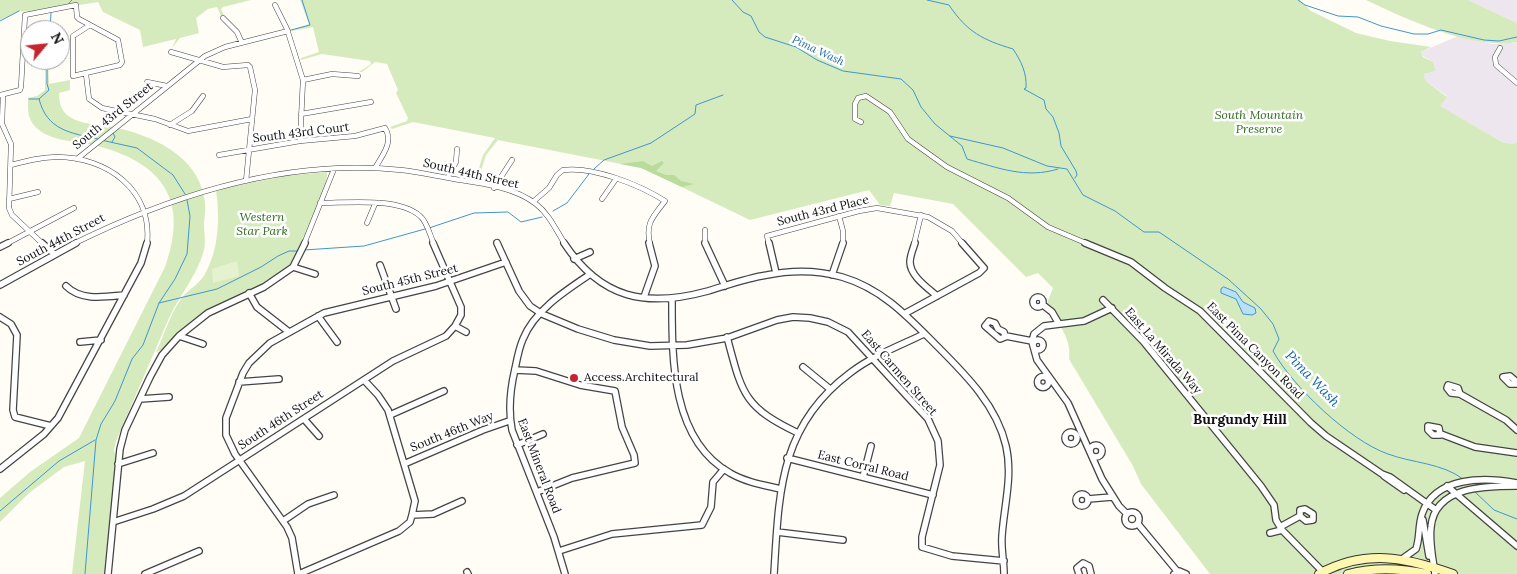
<!DOCTYPE html>
<html>
<head>
<meta charset="utf-8">
<style>
	body { margin:0 }
	#map { position:relative; width:1517px; height:574px; overflow:hidden; background:#fffdf5; font-family:Lora,serif }
	canvas { display:block }
	.north { position:absolute; left:20px; top:20px; width:50px; height:50px; box-sizing:border-box; background:#fff; border:1px solid #a0a0a0; border-radius:50%; rotate:62deg; font-size:14px; font-weight:700; line-height:20px; text-align:center; color:#111 }
	.north::after { content:''; display:block; margin:auto; width:18px; height:22px; background:#c4262e; clip-path:polygon(50% 0,100% 100%,50% 72%,0 100%) }
</style>
</head>
<body>
<div id="map">
<canvas width="1517" height="574"></canvas>
<div class="north">N</div>
</div>
<script>
const ctx = document.querySelector('canvas').getContext('2d');
ctx.lineJoin = 'round';
function paint(path, color) {
  ctx.fillStyle = color;
  ctx.fill(path, 'evenodd');
}
function trace(path, color, width, dash) {
  ctx.strokeStyle = color;
  ctx.lineWidth = width;
  ctx.lineCap = dash ? 'butt' : 'round';
  ctx.setLineDash(dash || []);
  ctx.stroke(path);
}
function drawText(font, color, halo, rows, align = 'center') {
  ctx.font = font + ' Lora,serif';
  ctx.lineWidth = 5;
  ctx.setLineDash([]);
  ctx.textBaseline = 'middle';
  ctx.strokeStyle = halo;
  ctx.fillStyle = color;
  for (const [text, x, y, turn = 0] of rows) {
    ctx.save();
    ctx.translate(x, y);
    ctx.rotate((+turn || 0) * Math.PI / 180);
    ctx.textAlign = isNaN(turn) ? turn : align;
    if (halo) ctx.strokeText(text, 0, 0);
    ctx.fillText(text, 0, 0);
    ctx.restore();
  }
}
paint(new Path2D(`
	M 1468,0 L 1517,0 L 1517,23 Z
	M 1458,36 L 1493,44 L 1517,42 L 1517,142 L 1512,144 L 1502,142 L 1439,106 L 1447,96 L 1427,82 L 1424,77 L 1424,74 L 1436,71 L 1433,62 L 1423,56 L 1421,52 Z`), '#eee6ef');
paint(new Path2D(`
	M 0,0 L 251,0 L 223,7 L 221,9 L 224,15 L 221,16 L 217,7 L 208,9 L 196,18 L 199,33 L 180,38 L 172,48 L 176,39 L 143,47 L 140,30 L 103,12 L 98,2 L 79,5 L 77,3 L 34,12 L 19,11 L 0,20 Z
	M 300,0 L 1300,0 L 1311,11 L 1356,33 L 1390,41 L 1431,47 L 1421,52 L 1423,57 L 1433,62 L 1436,71 L 1424,74 L 1424,77 L 1427,82 L 1447,97 L 1440,106 L 1502,142 L 1512,144 L 1517,142 L 1517,574 L 1210,574 L 1141,484 L 1133,466 L 1069,359 C 1072,339 1058,322 1046,306 L 1053,288 L 1038,273 L 1026,277 L 953,204 L 894,193 L 890,206 L 880,205 L 869,190 L 750,220 L 642,168 L 498,140 L 486,155 L 481,171 L 475,179 L 473,178 L 479,168 L 483,155 L 495,138 L 413,122 L 392,129 L 390,127 L 407,121 L 408,118 L 396,93 L 398,90 L 387,64 L 375,62 L 362,72 L 359,72 L 371,64 L 370,61 L 322,54 L 301,60 L 301,58 L 319,52 L 313,27 L 292,31 L 292,30 L 309,24 Z
	M 1366,0 L 1468,0 L 1517,23 L 1517,42 C 1472,50 1406,19 1366,0 Z
	M 45,60 L 48,60 L 49,84 L 70,80 L 70,90 L 59,93 C 59,101 60,108 66,114 C 78,125 98,124 113,127 C 151,135 197,155 204,197 C 206,206 205,214 204,223 C 204,232 206,242 204,250 C 197,276 180,294 169,318 L 116,441 L 114,450 L 118,464 L 108,574 L 72,574 L 85,461 L 64,467 L 29,493 L 0,522 L 0,498 L 30,472 L 79,438 L 165,267 C 190,199 161,161 93,145 C 73,140 47,142 33,124 C 27,116 28,107 28,98 L 37,96 L 45,90 Z
	M 327,172 C 328,184 318,202 313,215 C 307,231 302,254 290,267 C 267,290 224,300 196,319 C 184,328 169,349 156,352 C 164,336 170,314 181,299 C 187,290 200,284 205,274 C 219,249 220,218 216,190 L 283,176 Z`), '#d5ebbd');
paint(new Path2D(`
	M 643,161 L 652,166 L 662,161 L 664,163 L 656,171 L 666,175 L 674,175 L 681,181 L 694,184 L 682,187 L 641,168 L 620,164 Z`), '#b9dc9c');
paint(new Path2D(`
	M 237,261 L 239,276 L 213,283 L 212,269 Z`), '#e6f2cf');
const water = new Path2D(`
	M 1224,287 L 1236,292 L 1243,302 L 1255,308 L 1256,313 L 1252,315 L 1243,314 L 1236,299 L 1221,293 L 1221,289 Z`);
paint(water, '#b9e0f7');
trace(water, '#3f96cf', 1);
trace(new Path2D(`
	M 732,0 L 743,12 L 751,16 L 759,32 L 765,37 L 796,47 L 817,60 L 843,71 L 901,79 L 913,90 L 921,107 L 935,124 L 962,146 L 967,159 C 998,168 1026,179 1058,169
	M 927,0 L 949,5 C 967,32 983,40 1013,49 C 1021,61 1027,73 1026,88 L 1024,89 L 1044,100 L 1046,109 L 1053,117 L 1059,133 L 1061,146 L 1076,171 L 1077,175 L 1075,178
	M 1298,0 L 1305,5 L 1338,16 L 1358,17 L 1381,26 L 1414,34 L 1428,34 L 1441,30 L 1484,40 L 1499,41 L 1517,37
	M 69,3 L 72,0
	M 0,21 L 19,11
	M 50,30 L 51,13
	M 291,30 L 310,25 L 302,0
	M 47,60 L 47,84 L 49,90 L 39,99 C 47,130 70,133 98,139
	M 29,99 L 39,99
	M 950,136 L 1003,148 L 1047,166 L 1067,169 L 1083,195 L 1115,211 L 1144,232 L 1159,232 L 1228,279 L 1261,309 L 1273,324 L 1279,339 L 1273,351 C 1292,386 1350,441 1388,454 C 1412,463 1442,463 1463,479
	M 101,140 L 137,148 L 173,175 L 185,194
	M 112,142 L 115,137 L 113,133
	M 594,169 L 604,160 L 651,143 L 695,114 L 696,105 L 723,95
	M 553,211 L 567,203 L 589,174
	M 429,228 L 474,213 L 508,212 L 521,222 L 542,217
	M 304,250 L 364,246 L 425,229
	M 159,303 L 217,289 L 261,267 L 278,256 L 289,251 L 298,251
	M 1474,491 L 1494,510 L 1517,519
	M 0,511 L 59,461 L 95,440
	M 85,574 L 96,440 L 101,424 L 115,401 L 132,359 L 143,345 L 159,303 L 175,279 L 187,254 L 190,216 L 187,200`), '#3f96cf', 1);
const streetFar1 = new Path2D(`
	M 275,5 L 287,29 L 303,80 L 300,141
	M 223,18 L 237,32 L 242,43
	M 1500,48 L 1495,57 L 1496,65 L 1517,83
	M 171,52 L 223,67 L 248,65 L 250,67 L 255,90 L 246,181
	M 86,74 L 89,99 L 102,108 L 155,119 L 188,131 L 252,119
	M 303,80 L 332,74 L 358,76
	M 147,82 L 167,86
	M 0,95 L 20,90 L 21,87 L 25,15 L 76,5 L 77,17 L 79,19 L 118,40 L 122,62 L 120,65 L 73,76 L 73,36 L 90,25
	M 3,95 L 2,124 L 11,144 L 9,208 L 12,215 L 43,244
	M 301,114 L 371,102
	M 861,122 L 855,119 L 855,104 L 858,98 L 866,96 L 890,112 L 908,139 L 947,167 L 1008,198 L 1048,227 L 1088,244
	M 170,125 L 192,111 L 203,96
	M 219,155 L 300,141 L 355,136 L 385,128 C 394,142 382,156 375,168
	M 77,159 L 205,56 L 225,47 L 288,31
	M 11,165 C 26,161 41,157 57,157 C 107,157 153,190 147,244
	M 448,177 L 456,162 L 457,149
	M 494,188 L 512,160
	M 9,199 L 38,192
	M 602,199 L 616,179
	M 534,201 L 549,188 L 557,175 L 563,170 C 593,166 640,185 665,201 C 653,217 645,223 650,244
	M 320,203 C 348,203 398,197 420,216 C 427,221 430,236 434,244
	M 839,216 L 843,231 L 843,244
	M 367,223 L 375,204
	M 705,230 L 705,244
	M 497,242 L 498,244
	M 6,244 L 74,208
	M 73,244 C 174,194 288,158 401,170 C 419,172 436,176 454,179 C 480,183 515,187 536,204 C 549,214 556,230 565,244
	M 304,244 L 334,169
	M 769,244 L 767,236 L 859,211 L 877,208 L 928,217 L 952,231 L 963,244
	M 914,244 L 921,215`);
const street = new Path2D(`
	M 42,243 L 53,253
	M 497,243 L 519,291 L 530,306 L 542,314 L 578,329 L 614,340 L 650,346 L 687,345 L 727,338 L 777,320 L 793,317 L 810,318 L 828,322 L 848,332 L 928,419 L 938,441 L 940,465 L 922,537 L 922,547 L 952,556 L 1004,561
	M 564,243 C 601,299 646,308 708,291 C 728,285 747,278 767,275 C 792,270 817,270 842,277 C 883,289 909,318 938,347 C 966,375 997,406 1006,446 C 1013,476 1004,506 1002,536 C 1001,549 1004,561 1004,574
	M 705,243 L 725,286
	M 769,243 L 776,273
	M 915,243 C 913,249 910,256 910,262 C 910,276 928,288 937,296
	M 1085,243 L 1131,262 L 1165,288 L 1200,311 L 1311,423 L 1326,436 L 1382,474 L 1390,477 L 1436,510
	M 0,247 L 8,243
	M 574,259 L 590,252
	M 380,265 L 396,309
	M 293,267 L 315,274
	M 832,275 L 843,243
	M 0,285 L 76,243
	M 66,286 C 81,301 104,297 124,295
	M 249,293 L 257,307 L 289,332
	M 644,297 L 655,266 L 649,243
	M1033 302a5 5 0 1 1 10 0a5 5 0 1 1-10 0Z
	M 672,300 C 672,358 671,440 730,473 C 745,482 764,485 781,489
	M 1103,300 L 1143,341 L 1261,486 L 1274,505 L 1276,520 L 1282,530 L 1324,573
	M 1043,305 L 1052,312 L 1059,324
	M 1112,308 L 1084,321 L 1044,326 L 1034,334 L 1032,342 L 1037,360 L 1068,403 L 1102,479 L 1119,506 L 1127,514
	M 904,314 L 979,273 L 984,268 L 962,243
	M 318,316 L 337,342
	M 0,317 L 11,324 L 17,335 L 13,410 L 15,417 L 51,426
	M 989,321 L 995,323 L 998,329 L 1004,332 L 1005,337 L 1000,339 L 985,326 Z
	M 455,326 L 466,332
	M 179,336 L 203,344
	M 1006,336 L 1032,341
	M 727,337 C 742,393 743,407 798,433
	M1033 345a5 5 0 1 1 10 0a5 5 0 1 1-10 0Z
	M 80,342 L 101,340
	M 803,367 L 830,389
	M 515,370 L 536,371 L 580,385 L 615,391 L 622,427 L 634,455 L 635,463 L 572,478 L 537,492
	M1037.5 382a5.5 5.5 0 1 1 11 0a5.5 5.5 0 1 1-11 0Z
	M 364,380 L 378,395 L 388,410 L 415,501 L 412,515
	M 239,382 L 279,379
	M 1517,382 L 1510,376 L 1503,377 L 1510,384 L 1517,384
	M 1448,385 L 1458,388 L 1460,394 L 1451,393 L 1447,388 Z
	M 1460,394 L 1506,420 L 1517,430
	M 140,399 L 169,397
	M 390,415 L 444,391
	M 304,419 L 319,436
	M 1428,426 L 1439,428 L 1440,435 L 1433,435 L 1428,430 Z
	M1065 438a6 6 0 1 1 12 0a6 6 0 1 1-12 0Z
	M 1441,434 L 1475,447 L 1517,453
	M 517,445 L 543,434
	M1090 451a6 6 0 1 1 12 0a6 6 0 1 1-12 0Z
	M 787,458 L 933,495
	M 118,464 L 153,453
	M 404,464 L 483,430 L 509,421
	M 0,469 L 44,434 L 58,418 L 141,263 L 147,243
	M 1384,476 L 1404,490
	M 863,477 L 871,446
	M 1447,486 L 1517,546
	M1076 500a6 6 0 1 1 12 0a6 6 0 1 1-12 0Z
	M 1088,499 L 1112,497
	M 1305,509 L 1313,514 L 1313,520 L 1306,521 L 1300,516 L 1300,510 Z
	M1125 519a7 7 0 1 1 14 0a7 7 0 1 1-14 0Z
	M 1423,520 L 1429,556
	M 283,521 L 308,504 L 334,495
	M 113,522 L 153,509 L 184,496 L 393,361 L 446,336 L 455,326 L 461,315 L 461,307 L 433,243
	M 1138,524 L 1177,571
	M 1280,527 L 1300,516
	M 777,532 L 843,540
	M 1270,533 L 1282,530
	M 559,551 L 612,534 L 702,525 L 711,507 L 713,482 L 724,469
	M 1402,559 L 1416,549 C 1420,538 1418,526 1422,514 C 1435,476 1484,477 1517,483
	M 467,572 L 468,574
	M 108,574 L 120,449 L 125,430 L 150,377 L 162,355 L 179,336 L 208,313 L 264,287 L 293,267 L 305,243
	M 145,574 L 199,551
	M 298,574 L 292,538 L 287,527 L 235,454 L 226,435 L 226,418 L 243,373 L 249,363 L 270,343 L 324,313 L 436,286 L 506,262
	M 299,574 L 399,531 L 410,522 L 412,515 L 433,514 L 462,501
	M 565,574 L 554,537 L 512,430 C 508,409 510,390 515,369 C 517,359 519,348 523,339 C 534,311 565,291 589,275
	M 774,574 C 779,493 779,426 850,373 C 872,356 899,346 924,334
	M 1079,574 L 1077,568 L 1083,563 L 1089,566 L 1091,574
	M 1174,574 L 1179,571 L 1186,574
	M 1435,574 C 1433,559 1429,543 1431,527 C 1435,486 1485,486 1517,486`);
const secondary = new Path2D(`
	M 1319,574 C 1365,549 1405,557 1453,574
	M 1348,574 C 1375,567 1400,568 1427,574`);
trace(streetFar1, '#444', 5.5);
trace(street, '#444', 8);
trace(secondary, '#333', 10);
trace(streetFar1, '#fff', 4.5);
trace(street, '#fff', 5.5);
trace(secondary, '#fff6b0', 8);
for (const [x, y, r, color] of [
	[574,378,5,"#c4262e"]
]) {
  const dot = new Path2D();
  dot.arc(x, y, r, 0, 2 * Math.PI);
  ctx.fillStyle = color;
  ctx.fill(dot);
  trace(dot, '#fff', 2);
}
drawText('italic 11px', '#1768a6', '#fff', [
	["Pima Wash",818,51,25]
]);
drawText('12px', '#111', '#fff', [
	["South 43rd Street",113,116,-39],
	["South 43rd Court",301,133,-7],
	["South 44th Street",471,174,13],
	["South 43rd Place",823,211,-14],
	["South 44th Street",61,240,-28],
	["South 45th Street",410,280,-14],
	["East La Mirada Way",1163,351,49],
	["East Pima Canyon Road",1255,351,45],
	["East Carmen Street",899,373,49],
	["South 46th Street",281,420,-33],
	["South 46th Way",452,432,-22],
	["East Mineral Road",539,466,69],
	["East Corral Road",863,466,14]
]);
drawText('italic 12px', '#2f6b1f', '#fff', [
	["South Mountain",1259,116],
	["Preserve",1259,130],
	["Western",262,218],
	["Star Park",262,232]
]);
drawText('12px', '#111', '#fff', [
	["Access.Architectural",584,378]
], 'left');
drawText('italic 14px', '#1768a6', '#fff', [
	["Pima Wash",1312,379,46]
]);
drawText('bold 14px', '#111', '#fff', [
	["Burgundy Hill",1240,420]
]);
</script>
</body>
</html>
